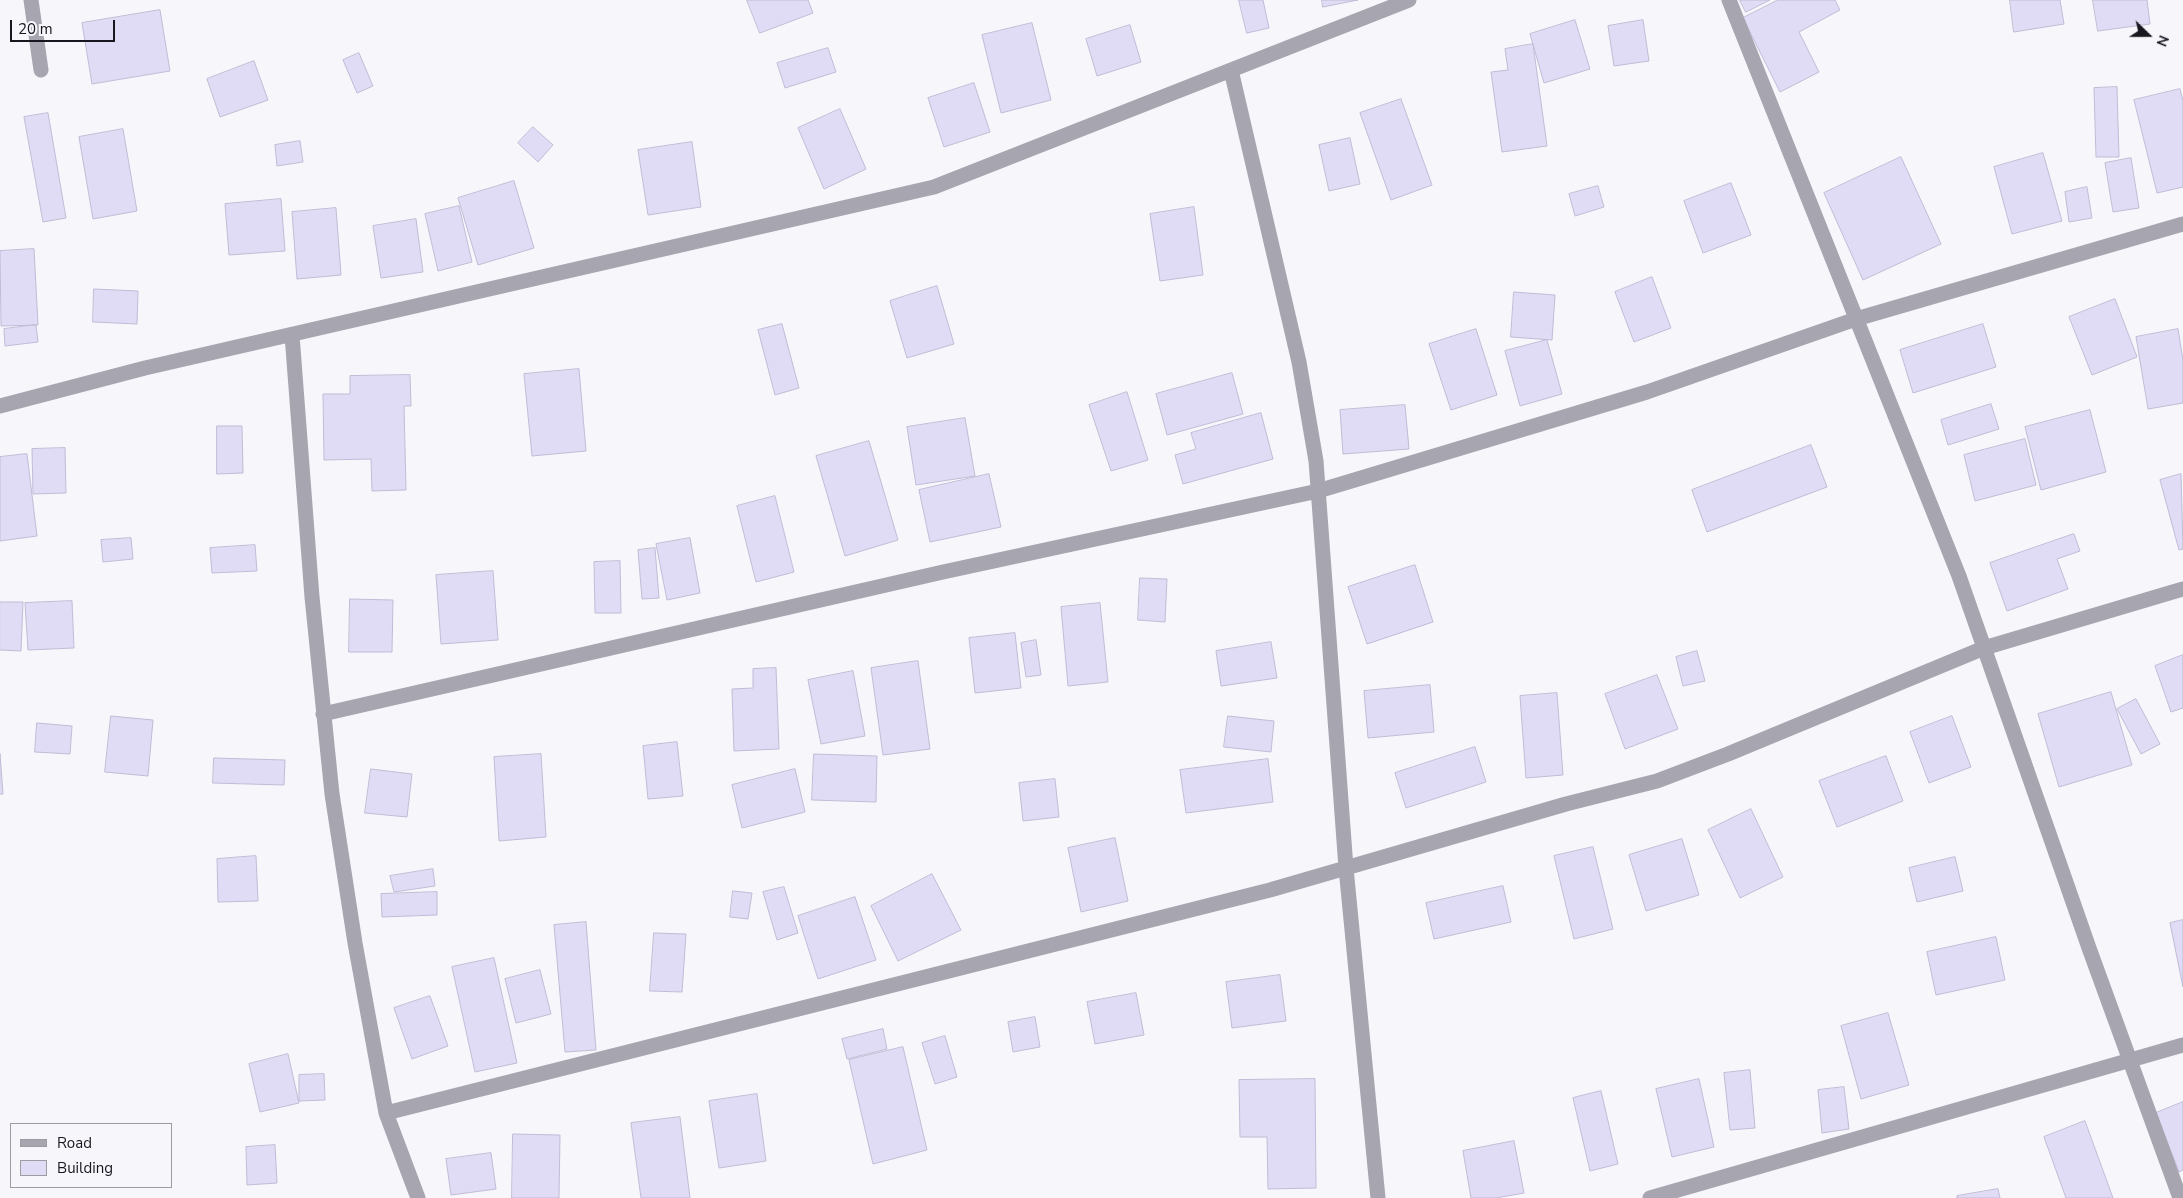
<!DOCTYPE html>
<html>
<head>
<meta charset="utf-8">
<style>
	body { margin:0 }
	#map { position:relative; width:2183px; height:1198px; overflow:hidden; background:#f6f6fb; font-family:"Nunito Sans",sans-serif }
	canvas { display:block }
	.legend { position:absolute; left:10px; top:1123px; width:162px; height:65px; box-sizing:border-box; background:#f6f6fb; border:1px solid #9d9ca3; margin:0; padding:6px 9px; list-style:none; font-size:15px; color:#18161f }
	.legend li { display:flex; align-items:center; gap:10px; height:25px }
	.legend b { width:25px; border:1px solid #9d9ca3 }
	.north { position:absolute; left:2123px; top:10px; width:50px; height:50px; -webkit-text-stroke:4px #f6f6fb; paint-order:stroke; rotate:112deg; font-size:14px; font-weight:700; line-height:20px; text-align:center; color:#18161f }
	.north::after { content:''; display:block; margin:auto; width:18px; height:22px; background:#18161f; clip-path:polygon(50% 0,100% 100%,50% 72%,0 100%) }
	.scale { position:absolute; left:10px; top:20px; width:105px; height:22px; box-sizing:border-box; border:2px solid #18161f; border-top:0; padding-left:6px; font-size:15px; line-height:18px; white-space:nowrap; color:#18161f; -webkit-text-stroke:4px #f6f6fb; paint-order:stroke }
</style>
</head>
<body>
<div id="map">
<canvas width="2183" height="1198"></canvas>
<ul class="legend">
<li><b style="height:6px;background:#a6a5b0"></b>Road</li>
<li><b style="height:14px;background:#e0dcf6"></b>Building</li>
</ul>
<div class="north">N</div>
<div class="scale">20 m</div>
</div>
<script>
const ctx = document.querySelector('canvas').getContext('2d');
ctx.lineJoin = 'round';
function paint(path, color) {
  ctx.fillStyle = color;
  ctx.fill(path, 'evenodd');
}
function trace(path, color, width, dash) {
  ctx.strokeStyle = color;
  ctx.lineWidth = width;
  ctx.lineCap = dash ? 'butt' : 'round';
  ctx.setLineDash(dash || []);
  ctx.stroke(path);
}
const building = new Path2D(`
	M 747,0 L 808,0 L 813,13 L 760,33 Z
	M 1239,0 L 1263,0 L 1269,28 L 1247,33 Z
	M 1322,0 L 1358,0 L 1323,7 Z
	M 1740,0 L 1770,0 L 1746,12 Z
	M 1778,0 L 1835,0 L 1840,10 L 1799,32 L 1819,72 L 1780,92 L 1743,18 Z
	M 2010,0 L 2060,0 L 2064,24 L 2014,32 Z
	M 2093,0 L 2147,0 L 2150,24 L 2098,31 Z
	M 160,10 L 170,71 L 92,84 L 82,23 Z
	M 1575,20 L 1590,69 L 1544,83 L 1530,34 Z
	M 1643,20 L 1649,61 L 1614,66 L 1608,26 Z
	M 1032,23 L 1051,100 L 1001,113 L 982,35 Z
	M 1130,25 L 1141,62 L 1097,76 L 1086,39 Z
	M 1533,44 L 1547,146 L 1502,152 L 1491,72 L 1508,70 L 1505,49 Z
	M 828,48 L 836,72 L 785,88 L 777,63 Z
	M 359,53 L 373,86 L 357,93 L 343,60 Z
	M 254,61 L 268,100 L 220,117 L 207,79 Z
	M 974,83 L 990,132 L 944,147 L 928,98 Z
	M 2117,87 L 2119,157 L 2096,157 L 2094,88 Z
	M 2180,89 L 2183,101 L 2183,187 L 2157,193 L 2134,100 Z
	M 1401,99 L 1432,185 L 1391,200 L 1360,113 Z
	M 840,109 L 866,169 L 824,189 L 798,128 Z
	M 48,113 L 66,218 L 43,222 L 24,117 Z
	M 533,127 L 553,145 L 538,162 L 518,143 Z
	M 123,129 L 137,211 L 93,219 L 79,137 Z
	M 1350,138 L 1360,184 L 1329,191 L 1319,145 Z
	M 300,141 L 303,162 L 277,166 L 275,145 Z
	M 692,142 L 701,207 L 648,215 L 638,150 Z
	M 2043,153 L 2062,221 L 2012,234 L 1994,167 Z
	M 1901,157 L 1941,244 L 1863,280 L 1824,193 Z
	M 2131,158 L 2139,208 L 2113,212 L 2105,163 Z
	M 514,181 L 534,248 L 478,265 L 458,198 Z
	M 1731,183 L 1751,235 L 1703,253 L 1684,201 Z
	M 1598,186 L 1604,207 L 1575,216 L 1569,194 Z
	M 2087,187 L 2092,218 L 2069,222 L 2065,192 Z
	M 281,199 L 285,251 L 229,255 L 225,204 Z
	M 459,206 L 472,262 L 438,271 L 425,214 Z
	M 1194,207 L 1203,275 L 1160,281 L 1150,214 Z
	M 336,208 L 341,275 L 297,279 L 292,212 Z
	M 416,219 L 423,272 L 381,278 L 373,226 Z
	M 34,249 L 38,325 L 1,326 L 0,251 Z
	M 1652,277 L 1671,328 L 1634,342 L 1615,292 Z
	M 937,286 L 954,344 L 907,358 L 890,301 Z
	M 94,289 L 138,291 L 137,324 L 93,322 Z
	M 1514,292 L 1555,295 L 1552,340 L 1511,337 Z
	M 2115,299 L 2137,357 L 2092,375 L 2069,317 Z
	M 782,324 L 799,388 L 775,395 L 758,330 Z
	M 1983,324 L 1996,367 L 1913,393 L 1900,350 Z
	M 36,325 L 38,342 L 5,346 L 4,329 Z
	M 1476,329 L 1497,395 L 1451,410 L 1429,344 Z
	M 2178,329 L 2183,360 L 2183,403 L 2148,409 L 2136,337 Z
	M 1547,340 L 1562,394 L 1520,406 L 1505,351 Z
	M 579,369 L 586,451 L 532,456 L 524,374 Z
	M 1232,373 L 1243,414 L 1167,435 L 1156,394 Z
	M 410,375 L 411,406 L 404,406 L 406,490 L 372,491 L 371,459 L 324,460 L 323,394 L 350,394 L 350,376 Z
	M 1127,392 L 1148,460 L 1111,471 L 1089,405 Z
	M 1991,404 L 1999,429 L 1948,445 L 1941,420 Z
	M 1405,405 L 1409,449 L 1343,454 L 1340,410 Z
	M 2090,410 L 2106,472 L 2041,490 L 2025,427 Z
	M 1261,413 L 1273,459 L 1183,484 L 1175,455 L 1196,449 L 1191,433 Z
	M 965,418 L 975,476 L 916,485 L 907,427 Z
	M 217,426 L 242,426 L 243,473 L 217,474 Z
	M 2025,439 L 2036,485 L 1975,501 L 1964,455 Z
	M 869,441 L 898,540 L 845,556 L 816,456 Z
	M 1811,445 L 1827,487 L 1707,532 L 1692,490 Z
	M 65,448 L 66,493 L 33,494 L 32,449 Z
	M 27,454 L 37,536 L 0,541 L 0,457 Z
	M 989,474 L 1001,527 L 930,542 L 919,490 Z
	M 2181,474 L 2183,549 L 2179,550 L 2160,480 Z
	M 775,496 L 794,572 L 756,582 L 737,506 Z
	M 2074,534 L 2080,551 L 2057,559 L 2068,589 L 2007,611 L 1990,563 Z
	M 131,538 L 133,559 L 103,562 L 101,540 Z
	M 690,538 L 700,593 L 667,600 L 656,544 Z
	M 255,545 L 257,571 L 212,573 L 210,548 Z
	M 655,548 L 659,598 L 642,599 L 638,550 Z
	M 620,561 L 621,613 L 595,613 L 594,562 Z
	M 1415,565 L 1433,622 L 1367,644 L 1348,587 Z
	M 493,571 L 498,640 L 441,644 L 436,575 Z
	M 1140,578 L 1167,579 L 1165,622 L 1138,620 Z
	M 350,599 L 393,600 L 392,652 L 349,652 Z
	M 72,601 L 74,648 L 28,650 L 25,603 Z
	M 0,602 L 23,602 L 21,651 L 0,650 Z
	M 1100,603 L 1108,682 L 1068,686 L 1061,607 Z
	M 1015,633 L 1021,688 L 975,693 L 969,638 Z
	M 1036,640 L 1041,675 L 1026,677 L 1021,643 Z
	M 1271,642 L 1277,678 L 1221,686 L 1216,651 Z
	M 1697,651 L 1705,681 L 1683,686 L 1676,657 Z
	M 2183,655 L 2183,708 L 2171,712 L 2155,666 Z
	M 918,661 L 930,749 L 883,755 L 871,668 Z
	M 776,668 L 779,749 L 734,751 L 732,689 L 753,688 L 753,669 Z
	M 853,671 L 865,736 L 821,744 L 808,680 Z
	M 1657,675 L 1678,729 L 1625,749 L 1605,694 Z
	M 1430,685 L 1434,732 L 1368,738 L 1364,691 Z
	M 2111,692 L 2132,765 L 2059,787 L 2038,714 Z
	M 1557,693 L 1563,775 L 1526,778 L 1520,696 Z
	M 2136,699 L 2160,744 L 2141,754 L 2117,709 Z
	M 111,716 L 153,720 L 148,776 L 105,772 Z
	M 1228,716 L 1274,721 L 1271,752 L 1224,747 Z
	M 1952,716 L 1971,767 L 1929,783 L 1910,732 Z
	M 37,723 L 72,726 L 70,754 L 35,752 Z
	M 677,742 L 683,796 L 648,799 L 643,746 Z
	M 1475,747 L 1486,782 L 1406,808 L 1395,773 Z
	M 0,754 L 3,794 L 0,794 Z
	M 541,754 L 546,837 L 499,841 L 494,757 Z
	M 814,754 L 877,756 L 876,802 L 812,800 Z
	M 1886,756 L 1903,801 L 1837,827 L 1819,781 Z
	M 214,758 L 285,760 L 284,785 L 213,783 Z
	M 1268,759 L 1273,802 L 1186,813 L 1180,770 Z
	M 371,769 L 412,774 L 407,817 L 365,813 Z
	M 795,769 L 805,812 L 742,828 L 732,785 Z
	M 1055,779 L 1059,817 L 1023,821 L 1019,783 Z
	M 1751,809 L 1783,877 L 1740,898 L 1708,830 Z
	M 1115,838 L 1128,901 L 1081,912 L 1068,848 Z
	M 1682,839 L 1699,895 L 1646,911 L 1629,855 Z
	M 1593,847 L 1613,929 L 1574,939 L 1554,856 Z
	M 256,856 L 258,901 L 218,902 L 217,859 Z
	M 1955,857 L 1963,891 L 1917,902 L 1909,868 Z
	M 433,869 L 435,886 L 394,892 L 390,876 Z
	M 932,874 L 961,930 L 898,961 L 871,906 Z
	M 1503,886 L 1511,922 L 1434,939 L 1426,903 Z
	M 784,887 L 798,933 L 777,940 L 763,892 Z
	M 733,891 L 752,893 L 748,919 L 730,917 Z
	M 437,892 L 437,915 L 382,917 L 381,894 Z
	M 855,897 L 876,960 L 818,979 L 798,916 Z
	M 2183,920 L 2183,987 L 2170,923 Z
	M 586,922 L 596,1050 L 565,1052 L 554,925 Z
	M 654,933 L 686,934 L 682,992 L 650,991 Z
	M 1996,937 L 2005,980 L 1936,995 L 1927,952 Z
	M 494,958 L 517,1063 L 475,1072 L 452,967 Z
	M 540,970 L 551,1014 L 516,1023 L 505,979 Z
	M 1280,975 L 1286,1021 L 1232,1028 L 1226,982 Z
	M 1136,993 L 1144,1035 L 1095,1044 L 1087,1002 Z
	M 430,996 L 448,1046 L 412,1059 L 394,1008 Z
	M 1888,1013 L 1909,1085 L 1861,1099 L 1841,1026 Z
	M 1035,1017 L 1040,1047 L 1013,1052 L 1008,1022 Z
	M 883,1029 L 887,1049 L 847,1059 L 842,1039 Z
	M 945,1036 L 957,1077 L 935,1084 L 922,1043 Z
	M 903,1047 L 927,1150 L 873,1164 L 849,1060 Z
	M 288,1054 L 299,1103 L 260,1112 L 249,1064 Z
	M 1750,1070 L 1755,1128 L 1730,1130 L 1724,1073 Z
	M 324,1074 L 325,1100 L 299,1101 L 299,1075 Z
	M 1315,1079 L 1316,1188 L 1268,1189 L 1267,1137 L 1240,1137 L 1239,1080 Z
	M 1699,1079 L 1714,1147 L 1672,1157 L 1656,1089 Z
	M 1844,1087 L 1849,1129 L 1822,1133 L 1818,1090 Z
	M 1601,1091 L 1618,1164 L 1590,1171 L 1573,1098 Z
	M 757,1094 L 766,1161 L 719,1168 L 709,1101 Z
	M 2183,1102 L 2183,1170 L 2179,1172 L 2156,1113 Z
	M 680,1117 L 690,1198 L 641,1198 L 631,1123 Z
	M 2085,1121 L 2113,1198 L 2066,1198 L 2044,1137 Z
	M 513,1134 L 560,1135 L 559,1198 L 512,1198 Z
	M 1514,1141 L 1524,1193 L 1496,1198 L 1471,1198 L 1463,1151 Z
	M 275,1145 L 277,1183 L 247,1185 L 246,1147 Z
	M 491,1153 L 496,1189 L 451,1195 L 446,1159 Z
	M 1998,1189 L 2000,1198 L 1957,1198 L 1957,1196 Z`);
paint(building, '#e0dcf6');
trace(building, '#c0bcd6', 1);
trace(new Path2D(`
	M 31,0 L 41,70
	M 1729,0 L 1959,576 L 2089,948 L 2180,1198
	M 1231,70 L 1299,362 L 1316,461 L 1346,868 L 1378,1198
	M 292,335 L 312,597 L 332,794 L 355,943 L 386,1113 L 418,1198
	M 0,406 L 145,368 L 934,187 L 1409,0
	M 323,714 L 943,572 L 1318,491 L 1647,392 L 1856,319 L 2183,224
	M 386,1113 L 1270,890 L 1566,804 L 1657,781 L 1728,754 L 1984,648 L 2183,589
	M 1650,1198 L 2183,1045`), '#a6a5b0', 15);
</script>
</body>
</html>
